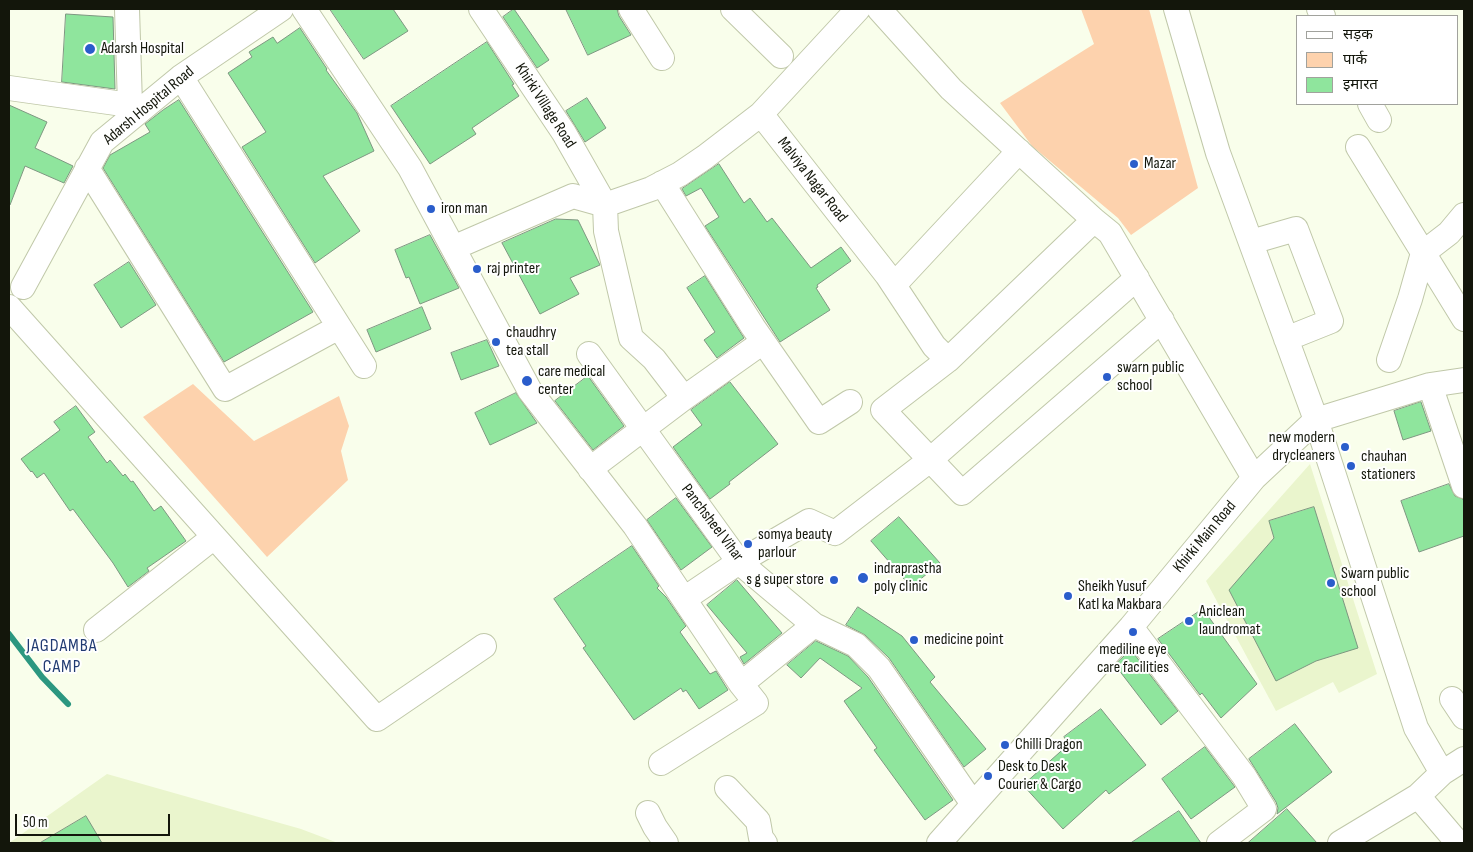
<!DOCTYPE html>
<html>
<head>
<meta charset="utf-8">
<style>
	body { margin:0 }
	#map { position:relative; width:1473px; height:852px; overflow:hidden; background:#f9feeb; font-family:"Sofia Sans Condensed","Noto Sans Devanagari",sans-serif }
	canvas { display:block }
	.frame { position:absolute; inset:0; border:10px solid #13160b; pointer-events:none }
	.legend { position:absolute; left:1296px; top:15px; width:162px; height:90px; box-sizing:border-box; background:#fff; border:1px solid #a1a29d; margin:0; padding:6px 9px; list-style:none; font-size:15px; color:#13160b }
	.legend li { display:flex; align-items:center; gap:10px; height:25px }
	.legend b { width:25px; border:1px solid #a1a29d }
	.scale { position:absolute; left:15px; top:814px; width:155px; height:22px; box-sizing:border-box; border:2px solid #13160b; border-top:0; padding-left:6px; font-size:15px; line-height:18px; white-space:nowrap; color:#13160b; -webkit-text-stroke:4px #fff; paint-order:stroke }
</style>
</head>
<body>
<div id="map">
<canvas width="1473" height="852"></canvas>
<div class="frame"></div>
<ul class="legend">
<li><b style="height:6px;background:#fff"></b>सड़क</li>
<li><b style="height:14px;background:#fdd2ad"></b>पार्क</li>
<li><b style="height:14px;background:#8fe59d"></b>इमारत</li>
</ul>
<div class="scale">50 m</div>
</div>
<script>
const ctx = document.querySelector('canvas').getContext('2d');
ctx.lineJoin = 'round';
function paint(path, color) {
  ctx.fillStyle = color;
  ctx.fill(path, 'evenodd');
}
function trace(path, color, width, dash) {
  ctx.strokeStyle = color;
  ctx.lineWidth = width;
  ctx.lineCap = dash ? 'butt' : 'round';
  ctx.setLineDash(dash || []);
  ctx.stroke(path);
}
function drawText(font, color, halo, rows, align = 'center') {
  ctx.font = font + ' "Sofia Sans Condensed",sans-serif';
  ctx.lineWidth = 4;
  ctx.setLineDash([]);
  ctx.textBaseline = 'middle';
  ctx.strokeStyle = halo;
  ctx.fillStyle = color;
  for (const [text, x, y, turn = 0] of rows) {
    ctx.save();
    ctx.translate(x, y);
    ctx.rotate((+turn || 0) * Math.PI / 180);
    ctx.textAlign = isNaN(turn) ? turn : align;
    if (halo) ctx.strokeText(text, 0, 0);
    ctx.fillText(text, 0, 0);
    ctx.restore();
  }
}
paint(new Path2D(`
	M 1310,464 L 1377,674 L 1339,693 L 1333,682 L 1276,711 L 1206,581 Z
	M 107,774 L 301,829 L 338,843 L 9,843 Z`), '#eaf5cd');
paint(new Path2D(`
	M 1081,9 L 1149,9 L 1198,188 L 1131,235 L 1118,218 L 1032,146 L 1000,103 L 1094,44 Z
	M 193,384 L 254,441 L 339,396 L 349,426 L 341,451 L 348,480 L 267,557 L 143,417 Z`), '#fdd2ad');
trace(new Path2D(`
	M 9,634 L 42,677 L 68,704`), '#2c9780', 6);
const building = new Path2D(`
	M 330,9 L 393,9 L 408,31 L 364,59 Z
	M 514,9 L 549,60 L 537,68 L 503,17 Z
	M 566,9 L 617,9 L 619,16 L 631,35 L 588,55 Z
	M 66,14 L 113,17 L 115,89 L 62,82 Z
	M 300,28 L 327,69 L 326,70 L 357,113 L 374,151 L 323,176 L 360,231 L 315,263 L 242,147 L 266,132 L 228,73 L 252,57 L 249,52 L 273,37 L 277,43 Z
	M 487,42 L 514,84 L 512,85 L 519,96 L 472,128 L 476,134 L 430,164 L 391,106 Z
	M 587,98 L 606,128 L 585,142 L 566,111 Z
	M 179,100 L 313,312 L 224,362 L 103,168 L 110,155 L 150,132 L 145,124 L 163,110 Z
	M 9,105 L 47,122 L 35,148 L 73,166 L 64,183 L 25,166 L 10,205 L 9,205 Z
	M 719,164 L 744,203 L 750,198 L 767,222 L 772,218 L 811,268 L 841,247 L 851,261 L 817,285 L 818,287 L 816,288 L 830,310 L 780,342 L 705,226 L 719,217 L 701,188 L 686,196 L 682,189 Z
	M 556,219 L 578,220 L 600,265 L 570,278 L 579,294 L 540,314 L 502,243 Z
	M 430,235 L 459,288 L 420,304 L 409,277 L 406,278 L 395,250 Z
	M 129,262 L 156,305 L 121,328 L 94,285 Z
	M 705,276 L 744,338 L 717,358 L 704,340 L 715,332 L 687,288 Z
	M 422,307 L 431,329 L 376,352 L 367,330 Z
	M 487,340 L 499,366 L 461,380 L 451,353 Z
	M 588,376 L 624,426 L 593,450 L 555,401 Z
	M 730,382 L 778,444 L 729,482 L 730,484 L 710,499 L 673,447 L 702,425 L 691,410 Z
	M 516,393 L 537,423 L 490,445 L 475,413 Z
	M 1421,402 L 1431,431 L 1403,440 L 1394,411 Z
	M 76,406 L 95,432 L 88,437 L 107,463 L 110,460 L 123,476 L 125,474 L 131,482 L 133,481 L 154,511 L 161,506 L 186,541 L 147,568 L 149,571 L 128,587 L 113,563 L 73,509 L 70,511 L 44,473 L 37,478 L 32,471 L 31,472 L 21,459 L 60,430 L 54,422 Z
	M 1449,484 L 1455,496 L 1463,499 L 1464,502 L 1464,536 L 1419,552 L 1401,501 Z
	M 676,498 L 712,547 L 681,570 L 647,520 Z
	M 1314,507 L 1358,648 L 1316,661 L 1276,681 L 1229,590 L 1274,538 L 1269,521 Z
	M 899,517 L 940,563 L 911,587 L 871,541 Z
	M 632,546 L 659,586 L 657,588 L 666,597 L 686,626 L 680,632 L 710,674 L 716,671 L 728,690 L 699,709 L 686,690 L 683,692 L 681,688 L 634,720 L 583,648 L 586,646 L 554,599 Z
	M 737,580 L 782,633 L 744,664 L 740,657 L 747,653 L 707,605 Z
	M 858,607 L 902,636 L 935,677 L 930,682 L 986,749 L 964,767 L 889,658 L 865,635 L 846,625 Z
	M 1203,609 L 1257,684 L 1221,718 L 1202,693 L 1200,695 L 1158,639 Z
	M 816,641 L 848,656 L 868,677 L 953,800 L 925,820 L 874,750 L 877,748 L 844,701 L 862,688 L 820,658 L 801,678 L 787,665 Z
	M 1131,650 L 1178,711 L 1161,725 L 1115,665 Z
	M 1101,709 L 1146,765 L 1109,794 L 1106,790 L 1063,829 L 1023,785 L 1069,744 L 1064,737 Z
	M 1295,724 L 1332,772 L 1277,814 L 1278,808 L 1276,802 L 1249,759 Z
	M 1205,747 L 1235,787 L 1191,819 L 1162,779 Z
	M 1287,809 L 1317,843 L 1248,843 Z
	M 1179,811 L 1201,843 L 1131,843 Z
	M 86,816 L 102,843 L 40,843 Z`);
paint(building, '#8fe59d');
trace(building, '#7e9781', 1);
const minor = new Path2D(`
	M 127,9 L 130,105 L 144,107
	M 304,9 L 410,168 L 530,391 L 635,526 L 741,684 L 756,703 L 661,763
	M 481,9 L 564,133 L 605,205 L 606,231 L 631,338 L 654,359 L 684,398 L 763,342
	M 631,9 L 662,58
	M 733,9 L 781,56
	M 879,9 L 951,89 L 1094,220 L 1110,233 L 1254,478
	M 1176,9 L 1218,153 L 1316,420 L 1416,728 L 1442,773
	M 1319,9 L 1323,16
	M 181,77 L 364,366
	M 9,88 L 130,105
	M 1370,104 L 1379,120
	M 761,114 L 887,275 L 934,346 L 948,360
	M 1358,147 L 1464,319
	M 87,168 L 225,389 L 339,327
	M 662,183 L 753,327 L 819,422 L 850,402
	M 1094,220 L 948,360 L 883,410 L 962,493 L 1162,320
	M 1251,242 L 1296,229 L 1331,321 L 1286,339
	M 453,248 L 573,196 L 605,205 L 651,189 L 680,174 L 705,157 L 761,114 L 858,9
	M 894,285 L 1019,151
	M 23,287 L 102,142 L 181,77 L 281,9
	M 9,307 L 377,719 L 484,646
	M 589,354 L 739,562 L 814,625 L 856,645 L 879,668 L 973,804
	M 1389,360 L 1410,299 L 1423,253 L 1449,233 L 1464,215
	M 1430,385 L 1464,486
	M 590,469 L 684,398
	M 684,599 L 739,562 L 809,521 L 835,533 L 930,460 L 1137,278
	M 1131,627 L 1244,776 L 1264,809 L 1219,843
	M 96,630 L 214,537
	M 741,684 L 814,625
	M 1452,699 L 1464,717
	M 727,788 L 758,821 L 761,838 L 765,843
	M 1418,796 L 1458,843
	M 648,813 L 655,827 L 666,843
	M 939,843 L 1131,627 L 1254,478 L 1316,420 L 1430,385 L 1464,380
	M 1340,843 L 1418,796 L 1442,773 L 1464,759`);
trace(minor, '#c0c8a9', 26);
trace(minor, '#fff', 24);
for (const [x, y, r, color] of [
	[90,49,6,"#2a5dcb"],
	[1134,164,5,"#2a5dcb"],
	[431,209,5,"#2a5dcb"],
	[477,269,5,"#2a5dcb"],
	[496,342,5,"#2a5dcb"],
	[1107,377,5,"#2a5dcb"],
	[527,381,6,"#2a5dcb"],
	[1345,447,5,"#2a5dcb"],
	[1351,466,5,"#2a5dcb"],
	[748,544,5,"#2a5dcb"],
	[863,578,6,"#2a5dcb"],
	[834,580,5,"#2a5dcb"],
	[1331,583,5,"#2a5dcb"],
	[1068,596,5,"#2a5dcb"],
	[1189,621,5,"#2a5dcb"],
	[1133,632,5,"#2a5dcb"],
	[914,640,5,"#2a5dcb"],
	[1005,745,5,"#2a5dcb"],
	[988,776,5,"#2a5dcb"]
]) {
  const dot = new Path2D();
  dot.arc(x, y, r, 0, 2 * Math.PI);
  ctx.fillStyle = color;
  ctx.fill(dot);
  trace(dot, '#fff', 2);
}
drawText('16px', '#13160b', '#fff', [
	["Adarsh Hospital",101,49],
	["Mazar",1144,164],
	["iron man",441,209],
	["raj printer",487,269],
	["chaudhry",506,333],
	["tea stall",506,351],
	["swarn public",1117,368],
	["school",1117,386],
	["care medical",538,372],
	["center",538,390],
	["new modern",1335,438,"right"],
	["drycleaners",1335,456,"right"],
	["chauhan",1361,457],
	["stationers",1361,475],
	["somya beauty",758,535],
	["parlour",758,553],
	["indraprastha",874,569],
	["poly clinic",874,587],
	["Swarn public",1341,574],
	["school",1341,592],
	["s g super store",824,580,"right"],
	["Sheikh Yusuf",1078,587],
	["Katl ka Makbara",1078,605],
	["Aniclean",1199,612],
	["laundromat",1199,630],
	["medicine point",924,640],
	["mediline eye",1133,650,"center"],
	["care facilities",1133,668,"center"],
	["Chilli Dragon",1015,745],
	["Desk to Desk",998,767],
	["Courier & Cargo",998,785]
], 'left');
drawText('16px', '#13160b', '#fff', [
	["Adarsh Hospital Road",149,106,-40],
	["Khirki Village Road",545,106,57],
	["Malviya Nagar Road",812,180,52],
	["Panchsheel Vihar",712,523,53],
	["Khirki Main Road",1205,537,-50]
]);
ctx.letterSpacing = '1px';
drawText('18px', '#213b72', '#fff', [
	["JAGDAMBA",62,646],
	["CAMP",62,667]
]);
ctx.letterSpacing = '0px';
</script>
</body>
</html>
